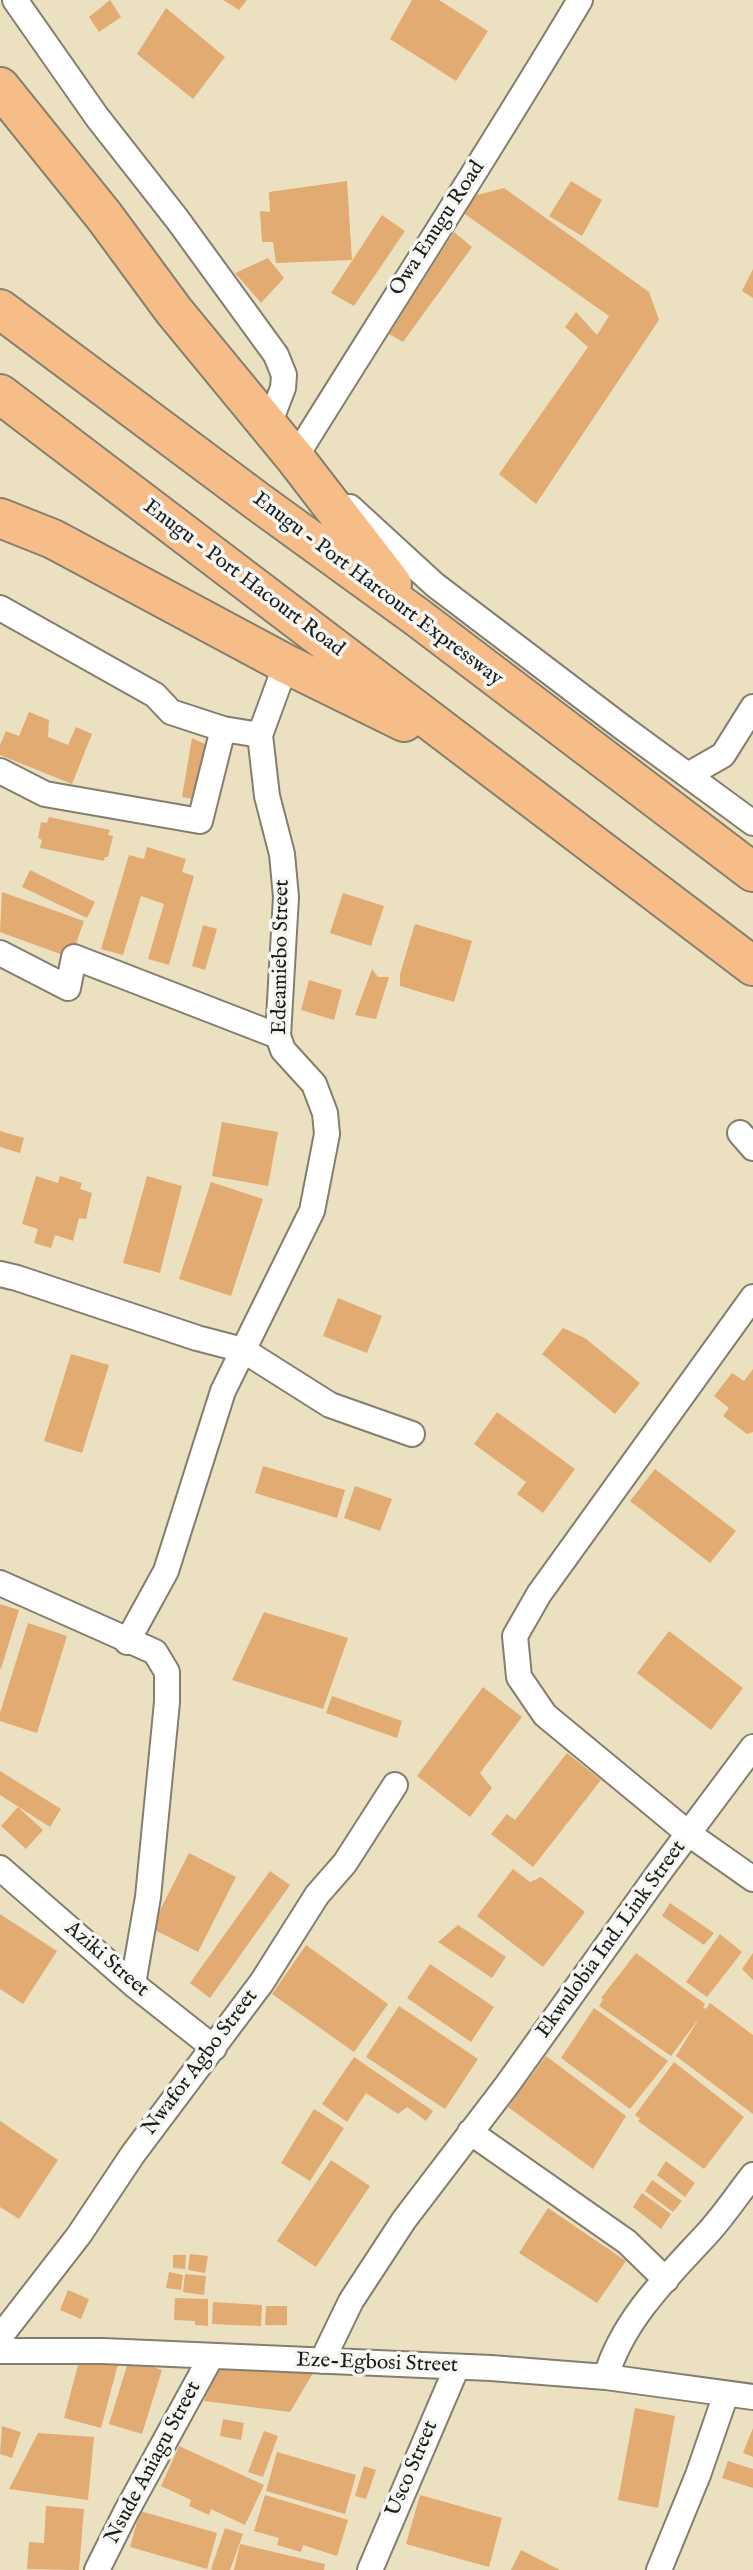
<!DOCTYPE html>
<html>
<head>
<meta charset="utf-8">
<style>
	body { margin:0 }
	canvas { display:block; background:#ebe1c0 }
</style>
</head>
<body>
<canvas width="753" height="2570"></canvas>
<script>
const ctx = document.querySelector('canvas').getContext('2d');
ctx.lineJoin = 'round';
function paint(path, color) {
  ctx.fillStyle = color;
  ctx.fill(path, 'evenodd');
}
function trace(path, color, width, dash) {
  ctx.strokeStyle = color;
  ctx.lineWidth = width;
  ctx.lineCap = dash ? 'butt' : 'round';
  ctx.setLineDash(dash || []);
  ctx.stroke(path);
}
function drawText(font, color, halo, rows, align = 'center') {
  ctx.font = font + ' "IM FELL English",serif';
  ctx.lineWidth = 7;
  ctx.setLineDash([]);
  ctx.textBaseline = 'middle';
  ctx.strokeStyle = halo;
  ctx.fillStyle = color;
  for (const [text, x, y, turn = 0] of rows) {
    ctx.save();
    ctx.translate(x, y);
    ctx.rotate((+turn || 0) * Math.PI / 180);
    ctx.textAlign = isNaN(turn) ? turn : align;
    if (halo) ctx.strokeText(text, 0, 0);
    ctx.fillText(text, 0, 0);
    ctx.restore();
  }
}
paint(new Path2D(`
	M 110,0 L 121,17 L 99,32 L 89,17 Z
	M 223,0 L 247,0 L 239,10 Z
	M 412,0 L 439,0 L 488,31 L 456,81 L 390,39 Z
	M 166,8 L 225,57 L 193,99 L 137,54 Z
	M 347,181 L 352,260 L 276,263 L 273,242 L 262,242 L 260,211 L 270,212 L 269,192 Z
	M 571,181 L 602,200 L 582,236 L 549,216 Z
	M 504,188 L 649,292 L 659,320 L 536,504 L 499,474 L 588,347 L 565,327 L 576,312 L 597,335 L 609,316 L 462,212 L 477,195 Z
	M 382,215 L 405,231 L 354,306 L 331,293 Z
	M 454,232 L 472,247 L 403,342 L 389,334 Z
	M 268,258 L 284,278 L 261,303 L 235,273 Z
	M 753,269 L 753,298 L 742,291 Z
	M 29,712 L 49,720 L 48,737 L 68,745 L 76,727 L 92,734 L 72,784 L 0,755 L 0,745 L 6,731 L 19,736 Z
	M 192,738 L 211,747 L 202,801 L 182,797 Z
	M 49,817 L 110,830 L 108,835 L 113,836 L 108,857 L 105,857 L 104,861 L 40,848 L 42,840 L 38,838 L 41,822 L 47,823 Z
	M 147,847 L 186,859 L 182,872 L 194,876 L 169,965 L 148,959 L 164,904 L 141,896 L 123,955 L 101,949 L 129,855 L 144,859 Z
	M 30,870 L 95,902 L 87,918 L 22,887 Z
	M 2,892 L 84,921 L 71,958 L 0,932 Z
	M 343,893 L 384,906 L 371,946 L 330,933 Z
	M 415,924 L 472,941 L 454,1002 L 400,986 L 400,974 Z
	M 203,925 L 217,929 L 205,970 L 192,966 Z
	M 372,969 L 378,977 L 389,977 L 376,1019 L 355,1015 Z
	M 309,980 L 342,990 L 334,1020 L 301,1010 Z
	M 222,1122 L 278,1132 L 268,1186 L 212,1176 Z
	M 0,1131 L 24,1138 L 20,1153 L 0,1147 Z
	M 36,1176 L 58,1183 L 60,1176 L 82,1183 L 80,1189 L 92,1193 L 86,1219 L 79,1218 L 73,1241 L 55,1235 L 51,1248 L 34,1243 L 38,1229 L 22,1224 Z
	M 147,1176 L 182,1186 L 160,1273 L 123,1263 Z
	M 211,1182 L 263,1199 L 231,1296 L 179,1279 Z
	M 338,1298 L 382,1316 L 367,1353 L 323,1336 Z
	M 563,1328 L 585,1338 L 640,1383 L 615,1414 L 542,1354 Z
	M 71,1354 L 109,1365 L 82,1453 L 44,1441 Z
	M 753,1369 L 753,1432 L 747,1434 L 723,1416 L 729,1408 L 714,1396 L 732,1373 L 744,1381 Z
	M 497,1412 L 575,1469 L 543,1513 L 517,1494 L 526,1482 L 474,1444 Z
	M 263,1466 L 345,1490 L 337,1518 L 255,1493 Z
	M 655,1469 L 736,1531 L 710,1563 L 630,1501 Z
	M 355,1486 L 392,1499 L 380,1531 L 344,1518 Z
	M 0,1604 L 19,1610 L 1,1669 L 0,1668 Z
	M 264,1612 L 348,1638 L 323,1709 L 232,1680 Z
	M 28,1623 L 67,1636 L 37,1733 L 0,1721 L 0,1713 Z
	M 669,1631 L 743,1688 L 711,1730 L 637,1673 Z
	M 483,1687 L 522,1717 L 480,1773 L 492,1788 L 470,1817 L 417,1776 Z
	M 332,1696 L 402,1721 L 397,1738 L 326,1713 Z
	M 567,1753 L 601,1780 L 533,1867 L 491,1834 L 507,1814 L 515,1820 Z
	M 0,1771 L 61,1809 L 50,1827 L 0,1795 Z
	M 18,1807 L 43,1830 L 26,1849 L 1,1826 Z
	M 189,1853 L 236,1877 L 198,1952 L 151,1928 Z
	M 513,1869 L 530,1882 L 541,1877 L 585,1912 L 543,1967 L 477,1916 Z
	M 270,1871 L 290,1885 L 210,1998 L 190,1983 Z
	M 670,1903 L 714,1933 L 704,1945 L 662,1916 Z
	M 0,1914 L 57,1951 L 23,2004 L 0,1989 Z
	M 458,1925 L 506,1957 L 492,1978 L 438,1942 Z
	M 720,1934 L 742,1952 L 707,1997 L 686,1982 Z
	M 306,1945 L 388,2004 L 354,2052 L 272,1994 Z
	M 636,1953 L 705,2004 L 703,2007 L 706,2009 L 710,2003 L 753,2035 L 753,2114 L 676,2056 L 700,2017 L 671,2056 L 599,2006 L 603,1999 L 601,1998 Z
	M 753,1953 L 753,1980 L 742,1969 Z
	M 430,1964 L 494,2007 L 471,2042 L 407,1998 Z
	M 399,2006 L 478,2059 L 445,2109 L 366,2057 Z
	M 594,2008 L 668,2061 L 630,2109 L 561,2058 Z
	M 546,2056 L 626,2116 L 593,2169 L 508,2107 Z
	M 354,2057 L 433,2111 L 426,2121 L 407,2107 L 398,2114 L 366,2093 L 347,2122 L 322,2104 Z
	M 674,2062 L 744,2117 L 704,2169 L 638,2121 L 640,2119 L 635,2115 Z
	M 314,2109 L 344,2128 L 310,2181 L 281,2163 Z
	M 0,2121 L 58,2160 L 19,2219 L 0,2207 Z
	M 331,2160 L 370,2186 L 316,2267 L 277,2241 Z
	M 666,2161 L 695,2183 L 685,2197 L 657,2175 Z
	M 652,2180 L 682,2201 L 673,2212 L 645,2191 Z
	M 642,2193 L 671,2214 L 661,2229 L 633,2207 Z
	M 548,2208 L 626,2261 L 597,2303 L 519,2253 Z
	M 190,2254 L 208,2256 L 205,2273 L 188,2270 Z
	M 173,2255 L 186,2255 L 185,2269 L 173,2268 Z
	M 169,2272 L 183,2275 L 181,2290 L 166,2288 Z
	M 185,2274 L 206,2276 L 204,2295 L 183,2292 Z
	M 68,2290 L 89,2299 L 81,2319 L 60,2310 Z
	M 175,2298 L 208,2299 L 208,2326 L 195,2325 L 195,2321 L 174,2320 Z
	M 213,2302 L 262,2305 L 261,2326 L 212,2324 Z
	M 266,2306 L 287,2306 L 287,2325 L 265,2325 Z
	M 81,2354 L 118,2364 L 101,2428 L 64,2418 Z
	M 129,2359 L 162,2370 L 142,2434 L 109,2424 Z
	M 217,2361 L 316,2368 L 290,2412 L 204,2401 Z
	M 635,2408 L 675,2416 L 658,2508 L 618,2500 Z
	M 223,2419 L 244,2423 L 241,2440 L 220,2436 Z
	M 2,2426 L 21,2432 L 12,2458 L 0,2454 Z
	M 753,2428 L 753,2457 L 743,2453 Z
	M 264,2431 L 278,2436 L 263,2477 L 248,2472 Z
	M 38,2433 L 94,2437 L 88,2500 L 9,2489 Z
	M 179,2446 L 264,2485 L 245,2525 L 211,2509 L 209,2515 L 189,2506 L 191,2500 L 161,2486 Z
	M 277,2452 L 356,2475 L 345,2514 L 266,2491 Z
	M 728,2461 L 753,2469 L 753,2488 L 722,2478 Z
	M 364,2466 L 376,2470 L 366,2499 L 355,2496 Z
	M 265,2495 L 348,2520 L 337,2556 L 303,2545 L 301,2552 L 277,2545 L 279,2538 L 254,2531 Z
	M 420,2495 L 502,2518 L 489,2567 L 406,2544 Z
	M 46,2506 L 84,2509 L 79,2570 L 27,2569 L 29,2542 L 44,2543 Z
	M 140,2511 L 217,2533 L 207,2569 L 130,2547 Z
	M 225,2528 L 243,2534 L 230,2570 L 214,2570 L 211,2569 Z
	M 240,2544 L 325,2564 L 324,2570 L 234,2570 Z
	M 521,2550 L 560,2570 L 511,2570 Z`), '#e2ab72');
const minor = new Path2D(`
	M 15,0 L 97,117 L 177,219 L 276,355 L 284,375 L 283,388 L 268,427
	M 305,466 L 295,458 C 390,305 488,154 580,0
	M 350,507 L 435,585 L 622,727 L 753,823
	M 0,608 L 155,695 L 171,712 L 223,729
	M 0,771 L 45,794 L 200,821 L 223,729 L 260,735
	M 688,775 L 723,755 L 753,707
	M 0,953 L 68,988 L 74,957 L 278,1036
	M 740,1133 L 753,1148
	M 0,1274 L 17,1278 L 197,1338 L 243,1350 L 330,1405 L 412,1434
	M 753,1297 L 539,1594 L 515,1636 L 519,1677 L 545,1715 L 689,1834 L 753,1879
	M 0,1583 L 155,1652 L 167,1672 L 167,1702 L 148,1897 L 133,1984
	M 127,1642 L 166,1571 L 223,1391 L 312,1211 L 327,1134 L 325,1113 L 314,1084 L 283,1050 L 278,1036 L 286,897 L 282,854 L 267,796 L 260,735 L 286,664
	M 0,1868 L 133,1984 L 214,2048
	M 470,2132 L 627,2242 L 666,2280
	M 0,2337 L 79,2235 L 133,2154 L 262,1982 L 317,1895 L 345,1863 L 395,1785
	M 0,2351 L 103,2351 L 491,2368 L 606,2377 L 753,2397
	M 322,2361 L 351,2301 L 404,2220 L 507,2085 L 658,1874 L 753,1747
	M 606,2377 C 622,2321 667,2277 705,2236 C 723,2217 737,2195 753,2175
	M 97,2570 L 126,2512 L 211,2357
	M 370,2570 L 457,2367
	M 659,2570 L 698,2475 L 726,2394`);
const trunk = new Path2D(`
	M 0,87 L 104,216 L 174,311 L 295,458 L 392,584
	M 0,309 L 257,501 L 417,617 L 753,872
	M 0,394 L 753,966
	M 0,518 L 53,539 L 286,664 L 404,722`);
trace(minor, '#847e6e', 28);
trace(trunk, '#847e6e', 42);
trace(minor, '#fff', 24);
trace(trunk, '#f7bd88', 38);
drawText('21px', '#1c1c1c', '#f6f6f2', [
	["Owa Enugu Road",438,229,-57],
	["Enugu - Port Hacourt Road",243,579,37],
	["Enugu - Port Harcourt Expressway",377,590,37],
	["Edeamiebo Street",282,957,-89],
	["Ekwulobia Ind. Link Street",612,1940,-54],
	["Aziki Street",106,1960,41],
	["Nwafor Agbo Street",201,2063,-53],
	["Eze-Egbosi Street",377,2364,2],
	["Nsude Aniagu Street",154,2463,-62],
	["Usco Street",413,2469,-67]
]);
</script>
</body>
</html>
